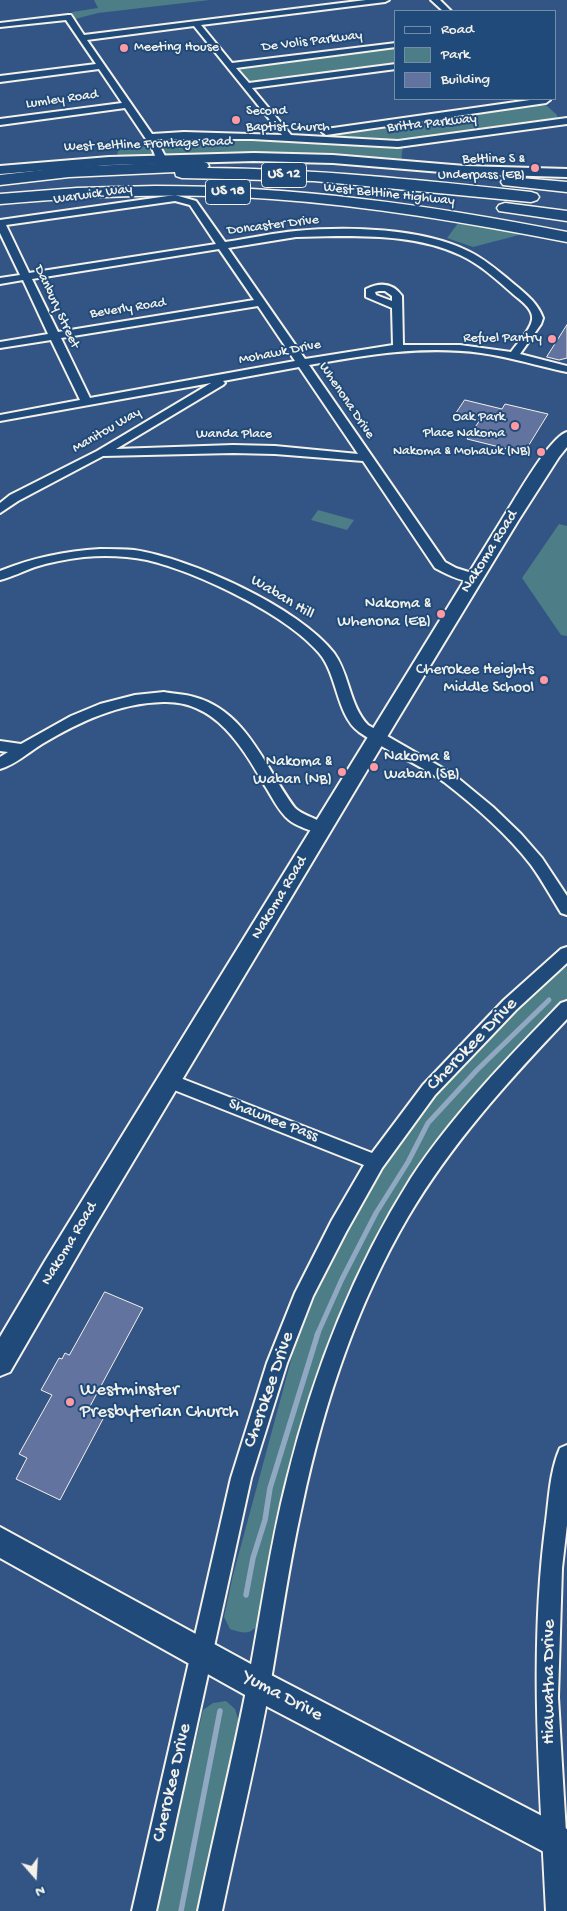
<!DOCTYPE html>
<html>
<head>
<meta charset="utf-8">
<style>
	body { margin:0 }
	#map { position:relative; width:567px; height:1911px; overflow:hidden; background:#325585; font-family:"Gochi Hand",sans-serif }
	canvas { display:block }
	.legend { position:absolute; left:394px; top:10px; width:162px; height:90px; box-sizing:border-box; background:#1f4a7a; border:1px solid #748da6; margin:0; padding:6px 9px; list-style:none; font-size:15px; color:#f4f1e8 }
	.legend li { display:flex; align-items:center; gap:10px; height:25px }
	.legend b { width:25px; border:1px solid #748da6 }
	.north { position:absolute; left:10px; top:1851px; width:50px; height:50px; -webkit-text-stroke:4px #1f4a7a; paint-order:stroke; rotate:161deg; font-size:14px; font-weight:700; line-height:20px; text-align:center; color:#f4f1e8 }
	.north::after { content:''; display:block; margin:auto; width:18px; height:22px; background:#f4f1e8; clip-path:polygon(50% 0,100% 100%,50% 72%,0 100%) }
</style>
</head>
<body>
<div id="map">
<canvas width="567" height="1911"></canvas>
<ul class="legend">
<li><b style="height:6px;background:#1f4a7a"></b>Road</li>
<li><b style="height:14px;background:#4d7d87"></b>Park</li>
<li><b style="height:14px;background:#6373a0"></b>Building</li>
</ul>
<div class="north">N</div>
</div>
<script>
const ctx = document.querySelector('canvas').getContext('2d');
ctx.lineJoin = 'round';
function paint(path, color) {
  ctx.fillStyle = color;
  ctx.fill(path, 'evenodd');
}
function trace(path, color, width, dash) {
  ctx.strokeStyle = color;
  ctx.lineWidth = width;
  ctx.lineCap = dash ? 'butt' : 'round';
  ctx.setLineDash(dash || []);
  ctx.stroke(path);
}
function drawText(font, color, halo, rows, align = 'center') {
  ctx.font = font + ' "Gochi Hand",sans-serif';
  ctx.lineWidth = 4;
  ctx.setLineDash([]);
  ctx.textBaseline = 'middle';
  ctx.strokeStyle = halo;
  ctx.fillStyle = color;
  for (const [text, x, y, turn = 0] of rows) {
    ctx.save();
    ctx.translate(x, y);
    ctx.rotate((+turn || 0) * Math.PI / 180);
    ctx.textAlign = isNaN(turn) ? turn : align;
    if (halo) ctx.strokeText(text, 0, 0);
    ctx.fillText(text, 0, 0);
    ctx.restore();
  }
}
paint(new Path2D(`
	M 94,0 L 210,0 L 98,13 L 75,19 L 72,12 L 98,8 Z
	M 396,46 L 396,64 L 256,83 L 249,81 L 239,69 L 243,67 Z
	M 535,104 L 547,106 L 557,115 L 557,118 L 401,141 L 328,137 L 327,134 Z
	M 258,138 L 403,145 L 401,162 L 117,158 L 118,149 L 160,142 L 162,139 Z
	M 459,222 L 523,234 L 473,247 L 447,238 Z
	M 318,510 L 354,520 L 347,530 L 311,520 Z
	M 559,524 L 567,526 L 567,636 L 561,635 L 522,578 Z
	M 567,967 L 567,1000 L 467,1109 L 360,1281 L 263,1619 C 251,1634 248,1635 230,1629 L 224,1617 L 233,1575 L 293,1353 L 317,1291 L 345,1232 L 379,1175 L 435,1096 L 556,970 Z
	M 226,1701 L 235,1709 L 240,1725 L 202,1911 L 156,1911 L 203,1710 L 213,1703 Z`), '#4d7d87');
trace(new Path2D(`
	M 317,1335 L 342,1279 L 376,1213 L 408,1162 L 428,1123 L 477,1070 L 549,1000`), '#90a8c2', 5);
trace(new Path2D(`
	M 246,1595 L 253,1558 L 265,1520 L 270,1488 L 318,1333
	M 181,1911 L 220,1711`), '#90a8c2', 5.5);
const building = new Path2D(`
	M 567,325 L 567,358 L 559,360 L 547,357 Z
	M 465,400 L 502,409 L 505,404 L 548,414 L 524,453 L 467,439 L 480,420 L 455,415 Z
	M 105,1292 L 143,1308 L 88,1410 L 104,1417 L 60,1500 L 16,1479 L 27,1458 L 19,1454 L 52,1395 L 41,1390 L 59,1358 L 62,1359 L 65,1353 L 69,1355 Z`);
paint(building, '#6373a0');
trace(building, '#f4f1e8', 1);
const street = new Path2D(`
	M 366,0 L 389,0 L 385,2 L 201,25 L 232,63 L 396,43 L 396,47 L 236,68 L 249,83 L 396,64 L 396,69 L 252,88 L 291,135 L 398,141 L 567,118 L 567,124 L 398,147 L 252,139 L 156,139 L 166,158 L 161,161 L 156,158 L 152,148 L 125,108 L 0,125 L 0,119 L 122,103 L 99,69 L 0,82 L 0,76 L 96,64 L 66,20 L 0,27 L 0,23 L 68,15 L 71,15 L 84,35 ZM 194,26 L 282,135 L 184,132 L 152,134 L 87,40 Z
	M 431,0 L 440,0 L 451,11 L 443,11 Z
	M 537,99 L 550,100 L 546,103 L 326,135 L 322,132 L 326,129 Z
	M 175,195 L 196,201 L 225,242 C 248,239 272,233 296,231 C 347,226 422,228 468,251 C 483,258 496,269 508,279 C 522,291 537,301 543,318 L 541,324 L 520,354 L 567,366 L 567,372 C 538,366 510,357 481,353 C 423,345 366,355 309,365 L 445,562 L 456,568 L 478,575 L 479,578 L 478,581 C 465,584 446,574 435,568 L 363,461 L 275,454 L 233,453 L 103,456 L 18,501 L 0,513 L 0,503 L 10,495 L 97,451 L 211,383 L 0,421 L 0,415 L 80,400 L 51,340 L 0,348 L 0,342 L 48,334 L 23,280 L 0,284 L 0,278 L 20,275 L 0,233 L 0,220 ZM 175,201 L 190,205 L 216,244 L 29,273 L 6,225 ZM 336,236 C 377,236 422,237 460,255 C 480,264 497,280 513,294 C 520,300 534,309 532,320 C 530,331 517,343 511,352 L 460,345 L 403,345 L 402,296 C 393,283 380,282 366,289 L 366,297 L 392,308 L 393,345 L 305,359 L 228,248 L 296,237 ZM 219,249 L 254,300 L 58,332 L 32,279 ZM 379,291 L 385,291 L 392,296 L 392,301 L 376,295 L 375,292 ZM 258,306 L 295,361 L 90,398 L 61,338 ZM 299,367 L 358,454 L 275,446 L 233,445 L 116,449 L 223,385 L 225,383 L 223,381 Z
	M 100,549 C 112,549 123,549 134,550 C 190,558 300,608 334,653 C 350,675 349,705 368,725 L 453,774 L 493,807 L 521,834 L 542,858 L 567,896 L 567,915 L 561,913 C 551,897 542,880 531,865 C 507,834 475,806 444,782 C 417,763 386,751 359,732 C 336,715 338,675 319,653 C 286,614 197,572 147,560 C 127,556 105,555 84,557 C 67,559 51,562 35,567 C 24,571 12,577 0,580 L 0,571 C 32,558 65,551 100,549 Z
	M 164,692 C 174,694 185,694 194,697 C 247,711 265,768 295,808 C 304,817 325,820 330,829 L 327,833 C 320,835 316,832 309,830 C 302,827 295,825 289,820 C 279,812 272,797 265,786 C 242,746 215,700 163,702 C 119,703 79,722 42,744 C 29,752 15,765 0,769 L 0,757 L 8,752 L 0,751 L 0,741 L 21,744 L 71,716 L 100,704 L 135,695 Z
	M 567,947 L 567,963 L 516,1010 L 435,1095 L 382,1168 L 346,1232 L 313,1296 L 287,1363 L 251,1478 L 156,1911 L 132,1911 L 231,1478 L 267,1363 L 295,1293 L 332,1220 L 364,1165 L 164,1086 L 161,1081 L 164,1076 L 170,1074 L 372,1153 L 423,1085 L 504,1000 L 561,949 Z
	M 567,1001 L 567,1019 C 508,1081 451,1144 408,1217 C 356,1306 323,1406 302,1506 C 289,1564 281,1622 271,1680 C 257,1758 238,1834 222,1911 L 198,1911 C 214,1834 233,1758 248,1681 C 261,1613 270,1545 287,1479 C 313,1373 353,1270 411,1178 C 453,1114 508,1058 561,1003 Z
	M 567,1445 L 567,1525 L 562,1568 L 558,1697 L 567,1850 L 567,1911 L 546,1911 C 540,1784 529,1656 545,1529 C 549,1502 549,1473 560,1448 Z`);
const secondary = new Path2D(`
	M 254,153 L 333,155 L 465,166 L 567,169 L 567,177 L 465,174 L 333,163 L 254,161 L 109,165 L 0,174 L 0,166 L 109,157 Z
	M 567,432 L 567,447 L 559,457 L 518,521 L 396,722 L 91,1232 L 10,1372 L 0,1376 L 0,1337 L 45,1261 L 501,521 C 513,503 549,437 567,432 Z
	M 0,1527 L 269,1674 L 567,1829 L 567,1864 L 247,1696 L 0,1558 Z`);
const highway = new Path2D(`
	M 201,161 L 207,163 L 209,166 L 207,168 C 316,169 423,180 531,192 L 537,194 L 539,197 L 537,200 L 531,202 L 314,181 L 182,178 L 176,176 L 175,172 L 69,177 L 0,185 L 0,175 L 69,167 Z
	M 509,177 L 567,182 L 567,192 L 503,185 L 501,182 L 503,179 Z
	M 155,186 C 295,186 430,205 567,232 L 567,242 C 469,223 371,206 272,199 C 181,192 90,196 0,204 L 0,194 L 77,188 Z
	M 505,203 L 567,211 L 567,221 L 499,211 L 497,208 L 499,205 Z`);
trace(street, '#f4f1e8', 4);
trace(secondary, '#f4f1e8', 4);
trace(highway, '#f4f1e8', 3);
paint(street, '#1f4a7a');
paint(secondary, '#1f4a7a');
paint(highway, '#1f4a7a');
for (const [x, y, r, color] of [
	[124,48,5,"#ff9aa2"],
	[236,120,5,"#ff9aa2"],
	[535,168,5,"#ff9aa2"],
	[552,339,5,"#ff9aa2"],
	[515,426,5,"#ff9aa2"],
	[541,452,5,"#ff9aa2"],
	[441,614,5,"#ff9aa2"],
	[544,680,5,"#ff9aa2"],
	[374,767,5,"#ff9aa2"],
	[342,772,5,"#ff9aa2"],
	[70,1402,5,"#ff9aa2"]
]) {
  const dot = new Path2D();
  dot.arc(x, y, r, 0, 2 * Math.PI);
  ctx.fillStyle = color;
  ctx.fill(dot);
  trace(dot, '#1f4a7a', 2);
}
drawText('14px', '#f4f1e8', '#1f4a7a', [
	["De Volis Parkway",312,42,-7],
	["Lumley Road",62,100,-8],
	["Britta Parkway",432,124,-6],
	["West Beltline Frontage Road",148,145,-2],
	["Warwick Way",93,195,-8],
	["West Beltline Highway",389,195,6],
	["Doncaster Drive",273,226,-7],
	["Danbury Street",56,307,65],
	["Beverly Road",128,309,-9],
	["Mohawk Drive",280,353,-11],
	["Whenona Drive",346,401,56],
	["Manitou Way",107,431,-30],
	["Wanda Place",234,435]
]);
drawText('14px', '#f4f1e8', '#1f4a7a', [
	["Meeting House",134,48,"left"],
	["Second",246,112,"left"],
	["Baptist Church",246,128,"left"],
	["Beltline S &",525,160],
	["Underpass (EB)",525,176],
	["Refuel Pantry",542,339],
	["Oak Park",505,418],
	["Place Nakoma",505,434],
	["Nakoma & Mohawk (NB)",531,452]
], 'right');
for (const [x, y, w] of [
	[284,175,45],
	[228,192,45]
]) {
  const box = new Path2D();
  box.roundRect(x - w / 2, y - 12.5, w, 25, 4);
  ctx.fillStyle = '#1f4a7a';
  ctx.fill(box);
  trace(box, '#f4f1e8', 1);
}
drawText('bold 15px', '#f4f1e8', null, [
	["US 12",284,175],
	["US 18",228,192]
]);
drawText('16px', '#f4f1e8', '#1f4a7a', [
	["Nakoma Road",490,552,-58],
	["Waban Hill",282,598,31],
	["Nakoma Road",280,898,-59],
	["Shawnee Pass",273,1121,21],
	["Nakoma Road",70,1244,-59]
]);
drawText('16px', '#f4f1e8', '#1f4a7a', [
	["Nakoma &",431,605],
	["Whenona (EB)",431,623],
	["Cherokee Heights",534,671],
	["Middle School",534,689],
	["Nakoma &",384,758,"left"],
	["Waban (SB)",384,776,"left"],
	["Nakoma &",332,763],
	["Waban (NB)",332,781]
], 'right');
drawText('19px', '#f4f1e8', '#1f4a7a', [
	["Cherokee Drive",473,1045,-46],
	["Cherokee Drive",270,1390,-71],
	["Hiawatha Drive",550,1682,-90],
	["Yuma Drive",282,1697,28],
	["Cherokee Drive",173,1783,-77]
]);
drawText('19px', '#f4f1e8', '#1f4a7a', [
	["Westminster",80,1391],
	["Presbyterian Church",80,1413]
], 'left');
</script>
</body>
</html>
